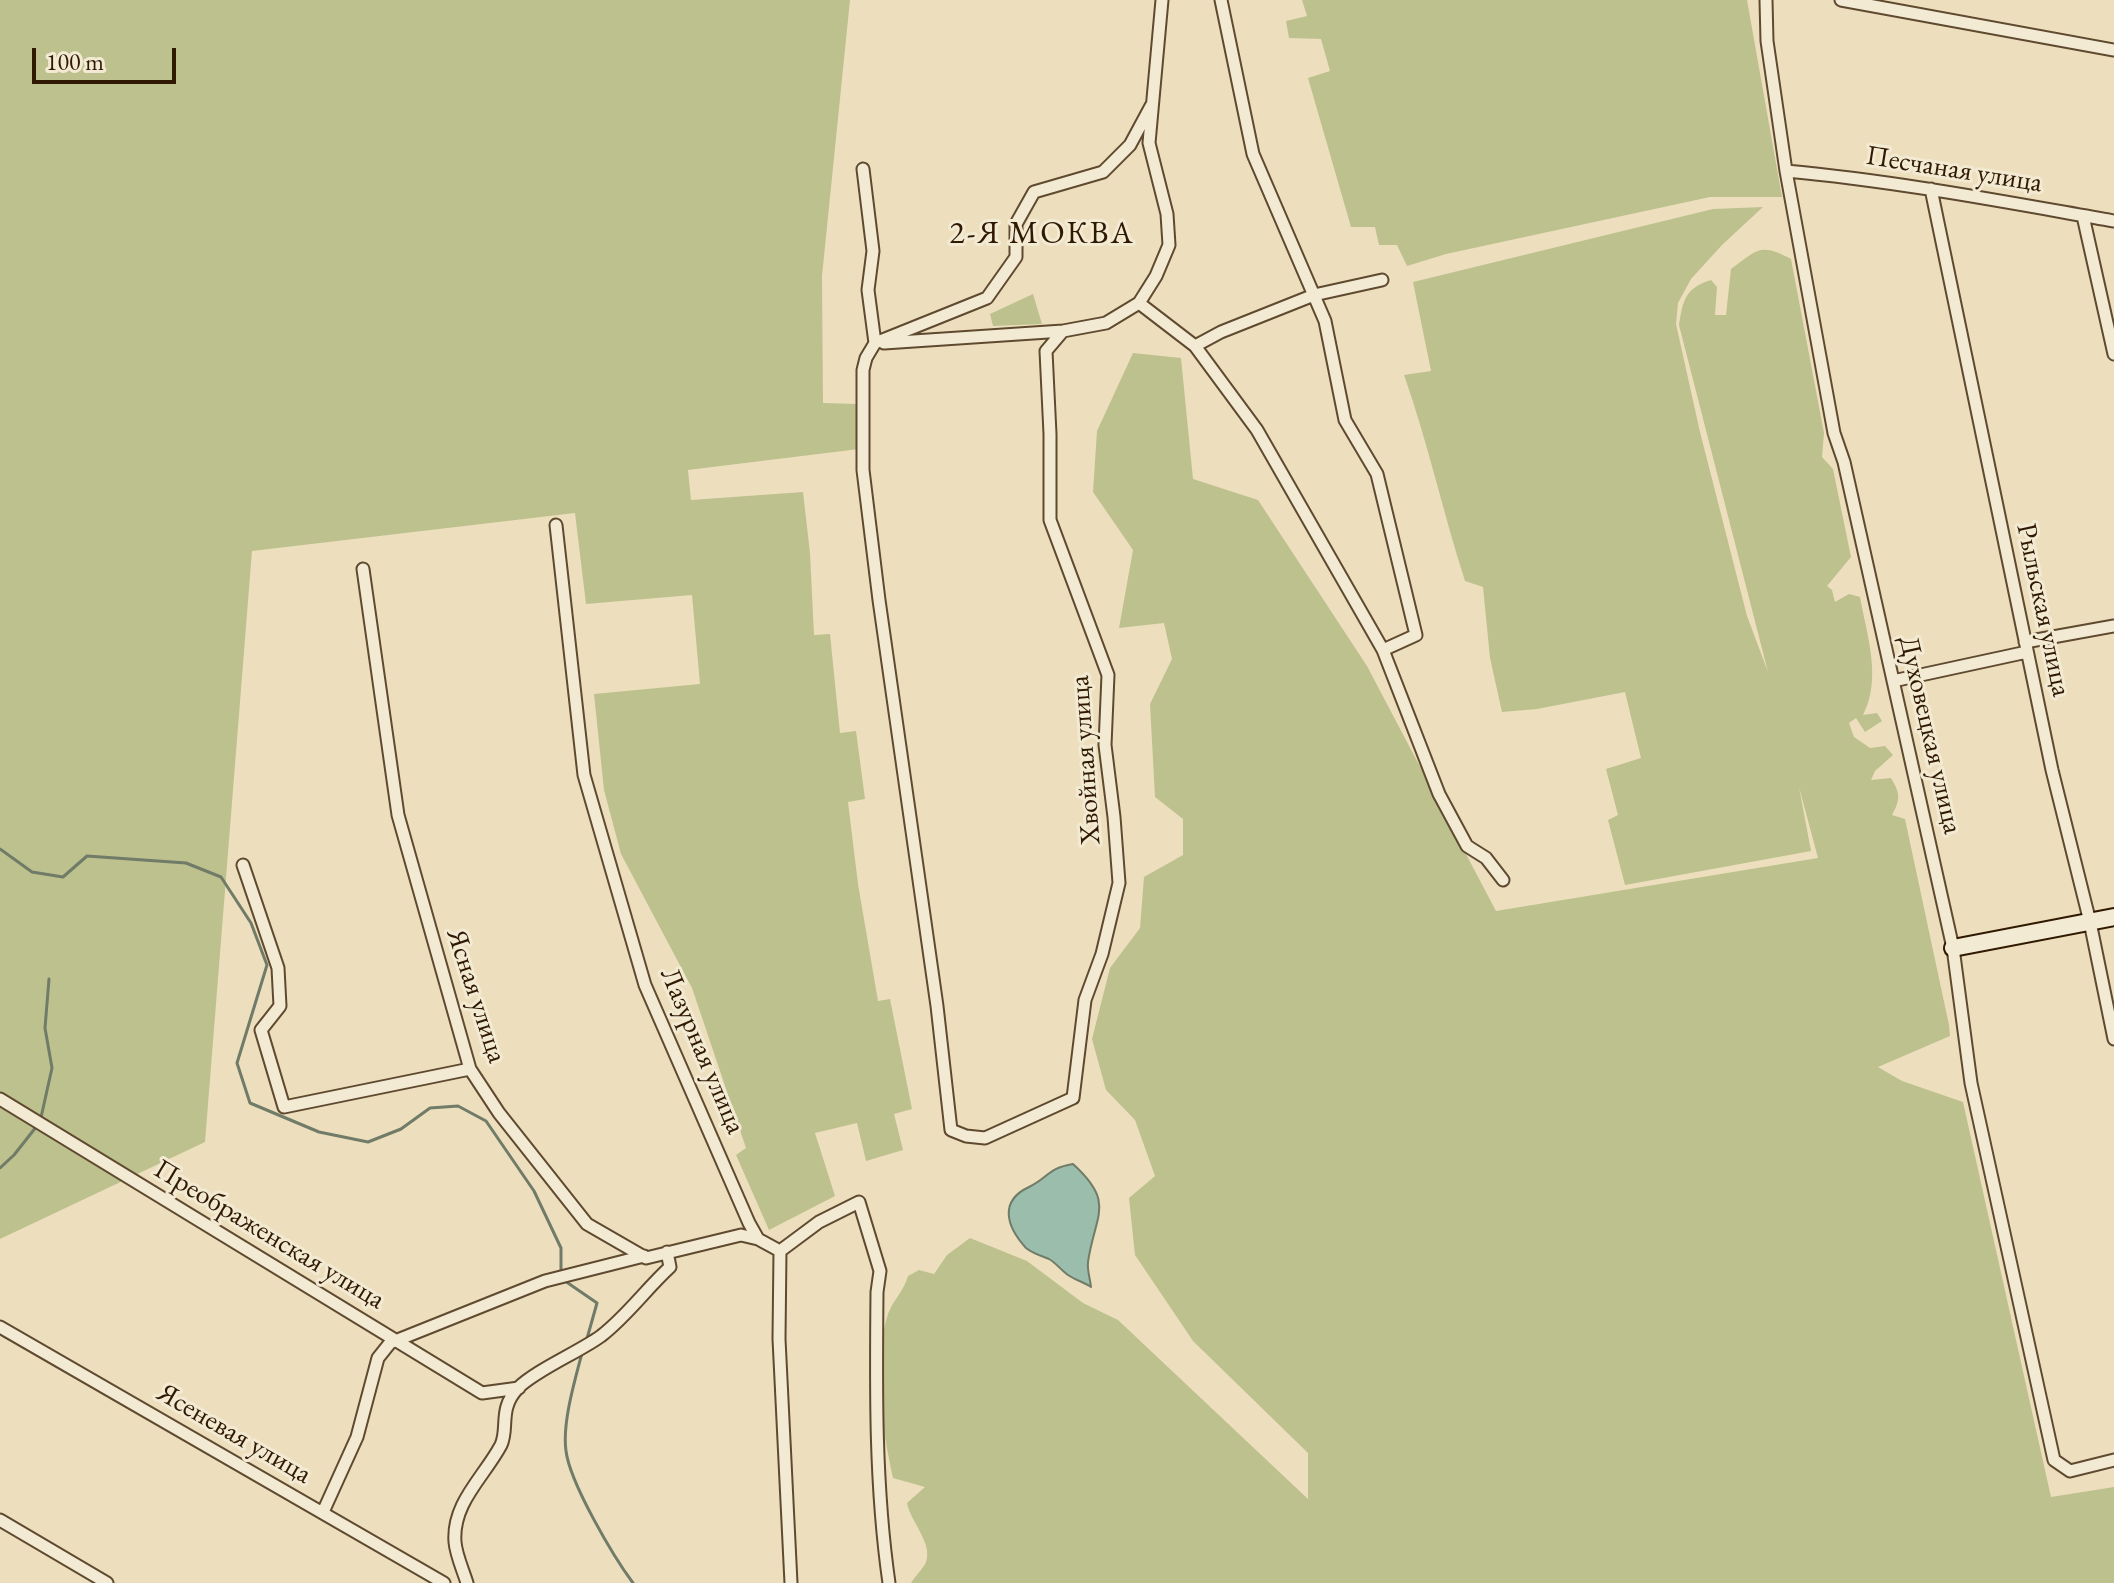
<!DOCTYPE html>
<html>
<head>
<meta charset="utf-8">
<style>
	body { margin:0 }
	#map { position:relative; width:2114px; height:1583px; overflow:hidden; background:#eddfbd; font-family:"EB Garamond",serif }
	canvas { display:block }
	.scale { position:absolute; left:32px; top:48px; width:144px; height:36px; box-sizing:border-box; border:4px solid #301901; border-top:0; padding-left:10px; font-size:24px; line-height:28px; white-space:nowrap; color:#301901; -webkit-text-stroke:6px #f3ead4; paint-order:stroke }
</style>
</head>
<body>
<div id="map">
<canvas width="2114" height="1583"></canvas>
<div class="scale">100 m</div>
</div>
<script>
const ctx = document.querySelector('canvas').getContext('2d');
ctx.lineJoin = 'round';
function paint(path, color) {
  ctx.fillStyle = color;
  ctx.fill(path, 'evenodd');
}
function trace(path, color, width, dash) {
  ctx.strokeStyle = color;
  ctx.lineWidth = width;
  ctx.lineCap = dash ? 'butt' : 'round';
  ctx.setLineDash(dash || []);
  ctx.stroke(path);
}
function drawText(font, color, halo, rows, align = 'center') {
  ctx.font = font + ' "EB Garamond",serif';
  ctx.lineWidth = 6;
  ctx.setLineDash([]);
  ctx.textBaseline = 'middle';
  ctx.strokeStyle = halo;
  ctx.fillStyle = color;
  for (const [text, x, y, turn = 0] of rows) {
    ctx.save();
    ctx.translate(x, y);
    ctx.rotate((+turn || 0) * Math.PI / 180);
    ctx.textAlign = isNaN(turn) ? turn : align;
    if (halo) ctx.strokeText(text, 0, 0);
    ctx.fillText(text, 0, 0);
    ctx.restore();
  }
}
paint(new Path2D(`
	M 0,0 L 850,0 L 822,276 L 823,403 L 857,404 L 859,449 L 688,470 L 691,500 L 803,492 L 810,553 L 814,635 L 830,634 L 840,733 L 856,731 L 865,799 L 848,802 L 858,884 L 878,1001 L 890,999 L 912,1109 L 894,1114 L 903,1150 L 866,1161 L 857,1123 L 815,1133 L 835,1196 L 769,1230 L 736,1155 L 746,1148 L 692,988 L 621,854 L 604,790 L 594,694 L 700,684 L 692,595 L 586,604 L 575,513 L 252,551 L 205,1142 L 0,1239 Z
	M 1302,0 L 1747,0 L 1782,197 L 1710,197 L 1446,254 L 1407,266 L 1397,245 L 1379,245 L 1375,227 L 1351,227 L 1308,78 L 1330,71 L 1321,39 L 1289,38 L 1286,21 L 1307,16 Z
	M 1763,207 L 1722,245 L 1691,279 L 1678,303 L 1676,324 L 1700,432 L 1747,616 L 1768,672 L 1679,325 C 1683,300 1685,288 1711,280 L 1717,287 L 1715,315 L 1726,315 L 1731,269 C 1757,250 1760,242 1791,259 L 1824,433 L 1822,457 L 1833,469 L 1851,557 L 1827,586 L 1832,590 L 1835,602 L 1849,594 L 1860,597 C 1867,636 1882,678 1863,715 L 1877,713 L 1882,721 L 1865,732 L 1856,718 L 1849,723 L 1854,737 L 1870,748 L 1885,746 L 1893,755 L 1875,771 L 1871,780 L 1891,778 C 1900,793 1901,799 1892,815 L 1905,819 L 1949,1025 L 1950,1036 L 1878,1067 L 1902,1081 L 1963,1102 L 2051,1497 L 2114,1487 L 2114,1583 L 911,1583 C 915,1576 923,1569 926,1562 C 933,1543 910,1521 907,1503 L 925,1487 L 893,1478 C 882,1425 871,1367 888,1314 C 893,1300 904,1291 908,1276 L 919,1270 L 934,1274 L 947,1255 L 970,1238 L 1027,1261 L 1083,1303 L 1118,1320 L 1308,1499 L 1308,1453 L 1193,1341 L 1135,1255 L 1129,1198 L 1155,1176 L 1135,1120 L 1106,1090 L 1092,1039 L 1110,968 L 1140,928 L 1144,877 L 1183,855 L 1183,819 L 1155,797 L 1150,704 L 1172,659 L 1164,623 L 1119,628 L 1133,550 L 1093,492 L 1097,431 L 1133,353 L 1181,358 L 1193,479 L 1258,500 L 1367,666 L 1496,911 L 1818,858 L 1799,787 L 1811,851 L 1625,885 L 1608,820 L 1618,815 L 1606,769 L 1641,758 L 1625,692 L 1537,709 L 1502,712 L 1490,658 L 1483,587 L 1465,581 C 1443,513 1428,443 1404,375 L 1431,371 L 1413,282 L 1713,209 Z
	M 1033,294 L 1042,324 L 993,326 L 990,314 Z`), '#bdc18e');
const water = new Path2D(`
	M 1073,1164 C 1116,1203 1095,1214 1088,1262 C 1087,1270 1090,1278 1091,1287 C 1084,1282 1075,1280 1068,1275 C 1061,1270 1056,1263 1049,1259 C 1041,1256 1032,1253 1026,1248 C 1006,1226 999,1201 1029,1187 C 1048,1178 1048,1168 1073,1164 Z`);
paint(water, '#9abdac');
trace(water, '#707b68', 2);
trace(new Path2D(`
	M 0,849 L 32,872 L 63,877 L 87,856 L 186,863 L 221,877 L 251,923 L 267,965 L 237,1063 L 250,1103 L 319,1132 L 368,1142 L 401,1129 L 430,1108 L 458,1106 L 486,1121 L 534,1191 L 561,1248 L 561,1275
	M 0,1168 L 14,1155 L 40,1122 L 52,1068 L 45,1028 L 49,979
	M 565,1281 L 597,1303 L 586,1342
	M 582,1353 C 575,1380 562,1423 566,1451 C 570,1483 613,1556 633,1583`), '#707b68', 3);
const street = new Path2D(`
	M 1221,0 L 1253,154 L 1325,321 L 1345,420 L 1377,474 L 1416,635 L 1383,650
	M 1766,0 L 1767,41 L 1786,171 L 1834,433 L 1844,462 L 1953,948 L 1971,1083 L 2054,1460 L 2070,1471 L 2114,1460
	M 1841,0 L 2114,50
	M 863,169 L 873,251 L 868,290 L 875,343
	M 1786,171 C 1896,181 2005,202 2114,221
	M 1931,189 L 2052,770 L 2090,922 L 2114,1039
	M 2083,216 L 2114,354
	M 1139,303 L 1195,346 L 1257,430 L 1383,650 L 1439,794 L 1467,846 L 1486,858 L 1503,880
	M 1063,331 L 1046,351 L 1050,434 L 1050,520 L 1108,675 L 1105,745 L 1114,817 L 1119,883 L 1102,954 L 1085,1000 L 1073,1098 L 985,1138 L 966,1136 L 951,1130 L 937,1006 L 879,600 L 863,470 L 863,370 L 866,358 L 875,343 L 987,298 L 1016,257 L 1016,224 L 1034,192 L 1103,172 L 1130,145 L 1151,106
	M 884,343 L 1063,331 L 1106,323 L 1139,303 L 1156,276 L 1169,245 L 1167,214 L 1149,143 L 1162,0
	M 1195,346 L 1221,332 L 1314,295 L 1382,280
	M 556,525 L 584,775 L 645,985 L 749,1223 L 758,1239 L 780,1251 L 779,1339 L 791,1583
	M 363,569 L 398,815 L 470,1069 L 499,1113 L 587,1224 L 646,1258 L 741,1235 L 758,1239
	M 2025,642 L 2114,626
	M 1893,681 L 2027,652
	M 243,865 L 278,968 L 280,1006 L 261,1030 L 284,1107 L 470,1069
	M 0,1099 L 482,1393 L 519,1388
	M 780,1251 L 819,1222 L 859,1202 L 880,1271 L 877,1292 C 876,1389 875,1486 889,1583
	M 0,1327 L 444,1583
	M 323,1512 L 357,1437 L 378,1358 L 390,1343 L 545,1281 L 644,1256
	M 0,1520 L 107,1583
	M 467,1583 C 463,1570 456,1555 455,1542 C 452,1503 484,1477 501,1445 C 509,1428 498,1409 518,1388 C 536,1370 579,1352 601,1336 C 627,1316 646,1289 670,1267 L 667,1252`);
const secondary = new Path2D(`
	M 1953,948 L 2114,917`);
trace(street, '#5f4a30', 15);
trace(secondary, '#301901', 20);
trace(street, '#f3ead4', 11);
trace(secondary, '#f3ead4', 16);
drawText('28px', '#301901', '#f3ead4', [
	["Песчаная улица",1954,170,9],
	["Рыльская улица",2043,610,78],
	["Духовецкая улица",1930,735,77],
	["Хвойная улица",1086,760,-94],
	["Ясная улица",476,996,72],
	["Лазурная улица",702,1051,67],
	["Преображенская улица",269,1235,31],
	["Ясеневая улица",234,1434,30]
]);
ctx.letterSpacing = '2px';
drawText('32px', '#301901', '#f3ead4', [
	["2-Я МОКВА",1042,234]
]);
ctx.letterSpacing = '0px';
</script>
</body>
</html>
